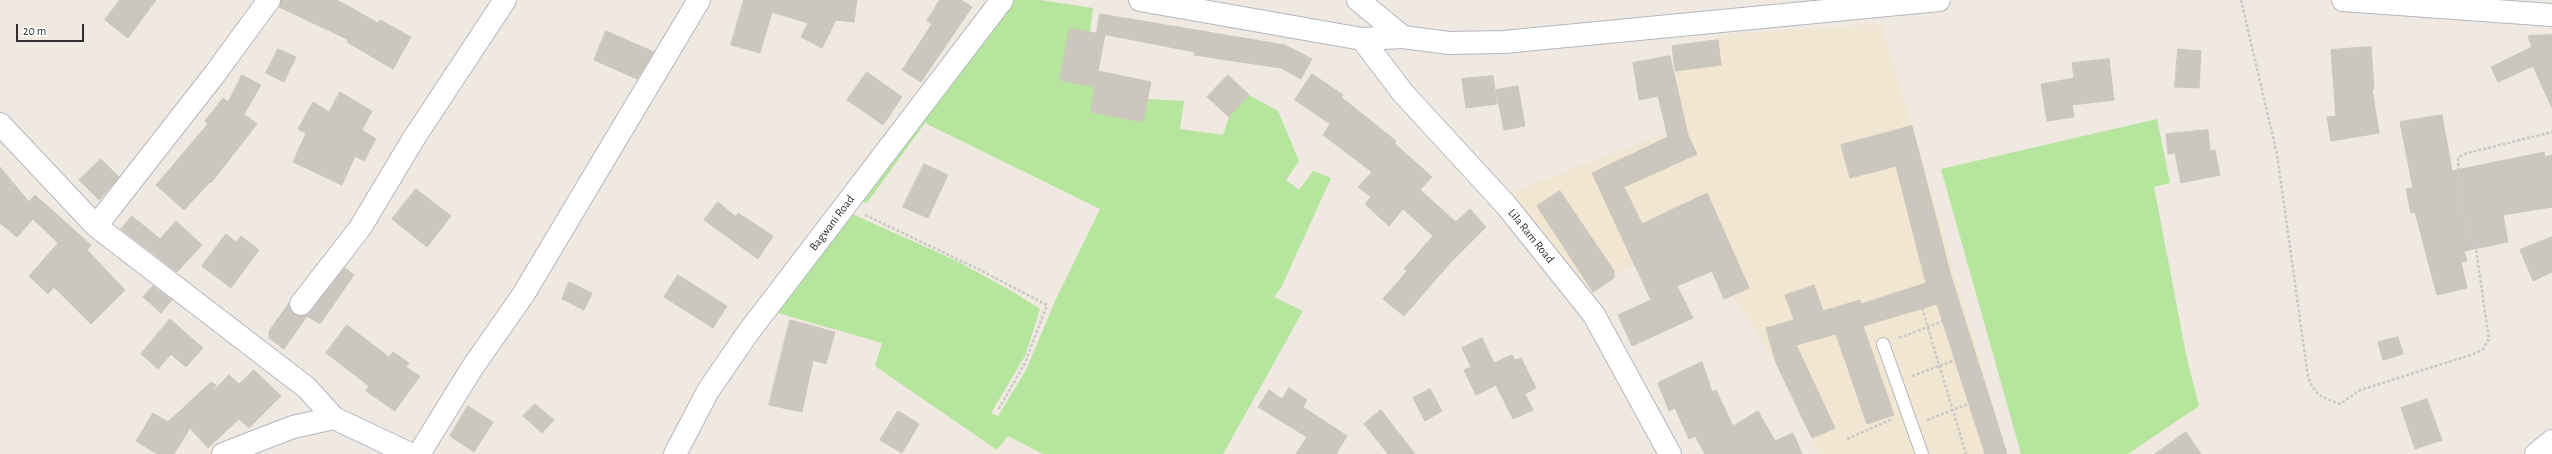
<!DOCTYPE html>
<html>
<head>
<meta charset="utf-8">
<style>
	body { margin:0 }
	#map { position:relative; width:2552px; height:454px; overflow:hidden; background:#efe9e1; font-family:"Alegreya Sans",sans-serif }
	canvas { display:block }
	.scale { position:absolute; left:16px; top:24px; width:68px; height:18px; box-sizing:border-box; border:2px solid #2e2e2e; border-top:0; padding-left:5px; font-size:12px; line-height:14px; white-space:nowrap; color:#2e2e2e; -webkit-text-stroke:3px #fff; paint-order:stroke }
</style>
</head>
<body>
<div id="map">
<canvas width="2552" height="454"></canvas>
<div class="scale">20 m</div>
</div>
<script>
const ctx = document.querySelector('canvas').getContext('2d');
ctx.lineJoin = 'round';
function paint(path, color) {
  ctx.fillStyle = color;
  ctx.fill(path, 'evenodd');
}
function trace(path, color, width, dash) {
  ctx.strokeStyle = color;
  ctx.lineWidth = width;
  ctx.lineCap = dash ? 'butt' : 'round';
  ctx.setLineDash(dash || []);
  ctx.stroke(path);
}
function drawText(font, color, halo, rows, align = 'center') {
  ctx.font = font + ' "Alegreya Sans",sans-serif';
  ctx.lineWidth = 3.5;
  ctx.setLineDash([]);
  ctx.textBaseline = 'middle';
  ctx.strokeStyle = halo;
  ctx.fillStyle = color;
  for (const [text, x, y, turn = 0] of rows) {
    ctx.save();
    ctx.translate(x, y);
    ctx.rotate((+turn || 0) * Math.PI / 180);
    ctx.textAlign = isNaN(turn) ? turn : align;
    if (halo) ctx.strokeText(text, 0, 0);
    ctx.fillText(text, 0, 0);
    ctx.restore();
  }
}
paint(new Path2D(`
	M 1881,24 L 1912,126 L 2007,454 L 1819,454 L 1775,361 L 1693,235 L 1586,288 L 1510,193 L 1686,125 L 1675,71 L 1720,65 L 1718,40 L 1720,35 Z`), '#f0e6d1');
paint(new Path2D(`
	M 1015,0 L 1040,0 L 1093,8 L 1090,32 L 1095,87 L 1091,112 L 1143,122 L 1148,99 L 1184,101 L 1180,129 L 1223,135 L 1229,117 L 1249,95 L 1278,111 L 1299,161 L 1286,180 L 1299,190 L 1313,171 L 1331,178 L 1281,288 L 1274,297 L 1303,311 L 1223,454 L 1043,454 L 1008,436 L 997,450 L 875,366 L 882,343 L 774,312 L 852,214 L 957,261 L 1015,293 L 1040,309 L 1025,356 L 991,413 L 998,416 L 1026,370 L 1056,299 L 1100,209 L 925,123 L 867,203 L 857,200 Z
	M 2157,119 L 2170,183 L 2154,187 L 2187,359 L 2199,406 L 2128,454 L 2021,454 L 1941,169 Z`), '#b6e59e');
const building = new Path2D(`
	M 120,0 L 156,0 L 128,38 L 105,20 Z
	M 281,0 L 337,0 L 378,23 L 380,20 L 411,37 L 393,69 L 347,42 L 349,40 L 279,7 Z
	M 744,0 L 857,0 L 854,22 L 836,20 L 822,48 L 801,37 L 808,23 L 772,12 L 760,53 L 731,45 Z
	M 940,0 L 961,0 L 972,7 L 921,82 L 902,70 L 932,24 L 927,21 Z
	M 1100,14 L 1285,45 L 1312,59 L 1301,79 L 1281,68 L 1194,55 L 1195,52 L 1097,33 Z
	M 1070,28 L 1105,35 L 1098,71 L 1151,82 L 1143,122 L 1091,112 L 1095,87 L 1060,80 Z
	M 606,31 L 654,52 L 637,79 L 594,60 Z
	M 2552,35 L 2552,108 L 2533,66 L 2498,82 L 2491,67 L 2532,47 L 2528,36 Z
	M 1718,40 L 1721,65 L 1675,71 L 1672,46 Z
	M 2371,47 L 2374,89 L 2372,89 L 2379,133 L 2331,141 L 2327,117 L 2336,116 L 2331,50 Z
	M 278,49 L 296,57 L 284,82 L 266,73 Z
	M 2178,49 L 2201,51 L 2199,88 L 2175,87 Z
	M 1670,56 L 1688,135 L 1697,154 L 1624,187 L 1642,224 L 1707,193 L 1749,288 L 1724,299 L 1712,271 L 1677,286 L 1693,318 L 1632,346 L 1618,315 L 1651,300 L 1592,173 L 1668,137 L 1658,96 L 1639,100 L 1633,63 Z
	M 2109,59 L 2114,100 L 2072,105 L 2074,117 L 2047,121 L 2041,84 L 2074,78 L 2072,63 Z
	M 867,72 L 902,97 L 883,125 L 847,100 Z
	M 1312,74 L 1343,95 L 1341,97 L 1396,141 L 1394,143 L 1432,177 L 1420,190 L 1456,222 L 1470,209 L 1486,227 L 1450,263 L 1404,316 L 1383,299 L 1407,271 L 1404,269 L 1433,236 L 1403,209 L 1389,226 L 1365,204 L 1371,197 L 1358,187 L 1372,172 L 1323,135 L 1330,124 L 1295,100 Z
	M 242,75 L 261,85 L 244,114 L 257,124 L 211,183 L 210,182 L 184,210 L 156,185 L 208,124 L 205,121 L 223,98 L 228,102 Z
	M 1228,75 L 1249,95 L 1229,117 L 1207,97 Z
	M 1493,76 L 1497,104 L 1466,108 L 1462,79 Z
	M 1518,86 L 1525,126 L 1504,130 L 1496,90 Z
	M 340,92 L 372,111 L 362,130 L 376,139 L 364,161 L 355,156 L 342,185 L 293,162 L 306,133 L 298,129 L 313,102 L 329,112 Z
	M 2442,115 L 2452,171 L 2544,152 L 2545,157 L 2552,155 L 2552,207 L 2503,215 L 2508,242 L 2464,251 L 2467,261 L 2461,262 L 2467,288 L 2437,295 L 2415,212 L 2411,213 L 2406,189 L 2413,188 L 2400,122 Z
	M 1912,126 L 1951,276 L 2007,454 L 1985,454 L 1937,304 L 1863,326 L 1894,415 L 1867,424 L 1836,334 L 1796,345 L 1835,428 L 1812,438 L 1776,363 L 1766,328 L 1794,320 L 1785,295 L 1814,285 L 1823,311 L 1860,300 L 1861,304 L 1926,283 L 1896,166 L 1850,178 L 1841,145 Z
	M 2208,130 L 2210,151 L 2215,150 L 2220,175 L 2181,183 L 2175,153 L 2168,154 L 2166,134 Z
	M 101,159 L 119,177 L 99,200 L 79,180 Z
	M 924,164 L 948,175 L 928,218 L 903,207 Z
	M 0,167 L 29,202 L 35,195 L 91,245 L 87,250 L 125,290 L 91,324 L 54,287 L 48,294 L 29,276 L 58,243 L 33,219 L 17,237 L 0,223 Z
	M 416,189 L 451,216 L 427,247 L 392,219 Z
	M 1560,191 L 1614,271 L 1614,278 L 1593,292 L 1537,206 Z
	M 718,202 L 736,217 L 738,213 L 773,236 L 758,259 L 704,220 Z
	M 132,216 L 160,239 L 176,221 L 202,245 L 177,272 L 121,229 Z
	M 226,234 L 236,242 L 241,236 L 259,250 L 231,288 L 202,266 Z
	M 2552,237 L 2552,272 L 2533,281 L 2520,250 Z
	M 345,268 L 354,275 L 320,324 L 307,316 L 284,349 L 269,338 L 269,331 L 289,303 L 294,314 L 306,315 Z
	M 678,275 L 727,306 L 713,328 L 664,297 Z
	M 569,282 L 592,293 L 584,310 L 562,299 Z
	M 153,286 L 172,300 L 161,313 L 143,297 Z
	M 170,319 L 203,348 L 186,367 L 171,354 L 158,369 L 141,354 Z
	M 790,320 L 835,332 L 826,364 L 813,360 L 802,412 L 769,405 Z
	M 347,325 L 389,357 L 393,352 L 409,363 L 406,367 L 420,376 L 395,411 L 366,391 L 369,386 L 326,353 Z
	M 2398,337 L 2403,354 L 2383,360 L 2378,342 Z
	M 1482,338 L 1494,363 L 1512,355 L 1515,360 L 1521,358 L 1536,388 L 1525,394 L 1533,410 L 1513,419 L 1496,385 L 1476,395 L 1464,370 L 1471,367 L 1462,348 Z
	M 1702,362 L 1712,392 L 1716,390 L 1733,426 L 1758,411 L 1775,441 L 1793,433 L 1802,454 L 1705,454 L 1695,436 L 1689,439 L 1675,408 L 1669,411 L 1658,383 Z
	M 254,370 L 281,396 L 249,428 L 239,419 L 208,448 L 190,428 L 174,454 L 157,454 L 136,441 L 153,413 L 168,422 L 211,382 L 216,385 L 211,393 L 229,375 L 239,384 Z
	M 1289,388 L 1307,400 L 1303,407 L 1347,436 L 1336,454 L 1296,454 L 1307,437 L 1258,407 L 1269,390 L 1282,399 Z
	M 1430,389 L 1442,411 L 1425,421 L 1413,398 Z
	M 2427,399 L 2442,440 L 2415,449 L 2401,408 Z
	M 535,404 L 554,420 L 542,433 L 523,416 Z
	M 468,406 L 493,422 L 474,452 L 450,436 Z
	M 1381,410 L 1394,427 L 1415,454 L 1388,454 L 1364,424 Z
	M 898,411 L 919,424 L 902,453 L 880,440 Z
	M 2186,432 L 2201,454 L 2155,454 Z`);
paint(building, '#cbc7bf');
trace(building, '#cbc5ba', 1);
const service = new Path2D(`
	M 1883,344 L 1922,454`);
const minor = new Path2D(`
	M 1140,0 L 1362,39 L 1403,37
	M 1362,39 L 1403,93 L 1506,205 L 1594,315 L 1670,454
	M 0,124 L 96,226 L 214,75 L 269,0
	M 96,226 L 307,388 L 334,418
	M 301,304 L 360,228 L 414,138 L 505,0
	M 419,454 L 472,368 L 523,295 L 699,0
	M 675,454 L 708,391 L 747,334 L 1002,0
	M 2536,454 L 2552,441`);
const tertiary = new Path2D(`
	M 223,454 L 293,427 L 334,418 L 410,454`);
const secondary = new Path2D(`
	M 1358,0 L 1403,37 L 1449,43 L 1504,42 L 1939,0
	M 2343,0 L 2552,15`);
trace(service, '#b4b7c1', 14);
trace(minor, '#b4b7c1', 24);
trace(tertiary, '#b4b7c1', 24);
trace(secondary, '#b4b7c1', 24);
trace(new Path2D(`
	M 2241,0 L 2277,154 L 2308,377 C 2315,396 2322,397 2340,404 L 2360,390 L 2474,354 L 2483,349 L 2489,339 L 2476,249 L 2460,205 L 2458,158 L 2464,154 L 2552,132
	M 865,215 L 976,268 L 1047,305 L 1025,363 L 998,410
	M 1922,308 L 1966,454
	M 1899,338 L 1943,321
	M 1912,376 L 1955,360
	M 1927,420 L 1968,404
	M 1847,439 L 1892,419`), '#c9c9c9', 2.5, [3, 2]);
trace(service, '#fff', 12);
trace(minor, '#fff', 22);
trace(tertiary, '#fff', 22);
trace(secondary, '#fff', 22);
drawText('12px', '#2e2e2e', '#fff', [
	["Bagwani Road",832,223,-53],
	["Lila Ram Road",1531,236,51]
]);
</script>
</body>
</html>
